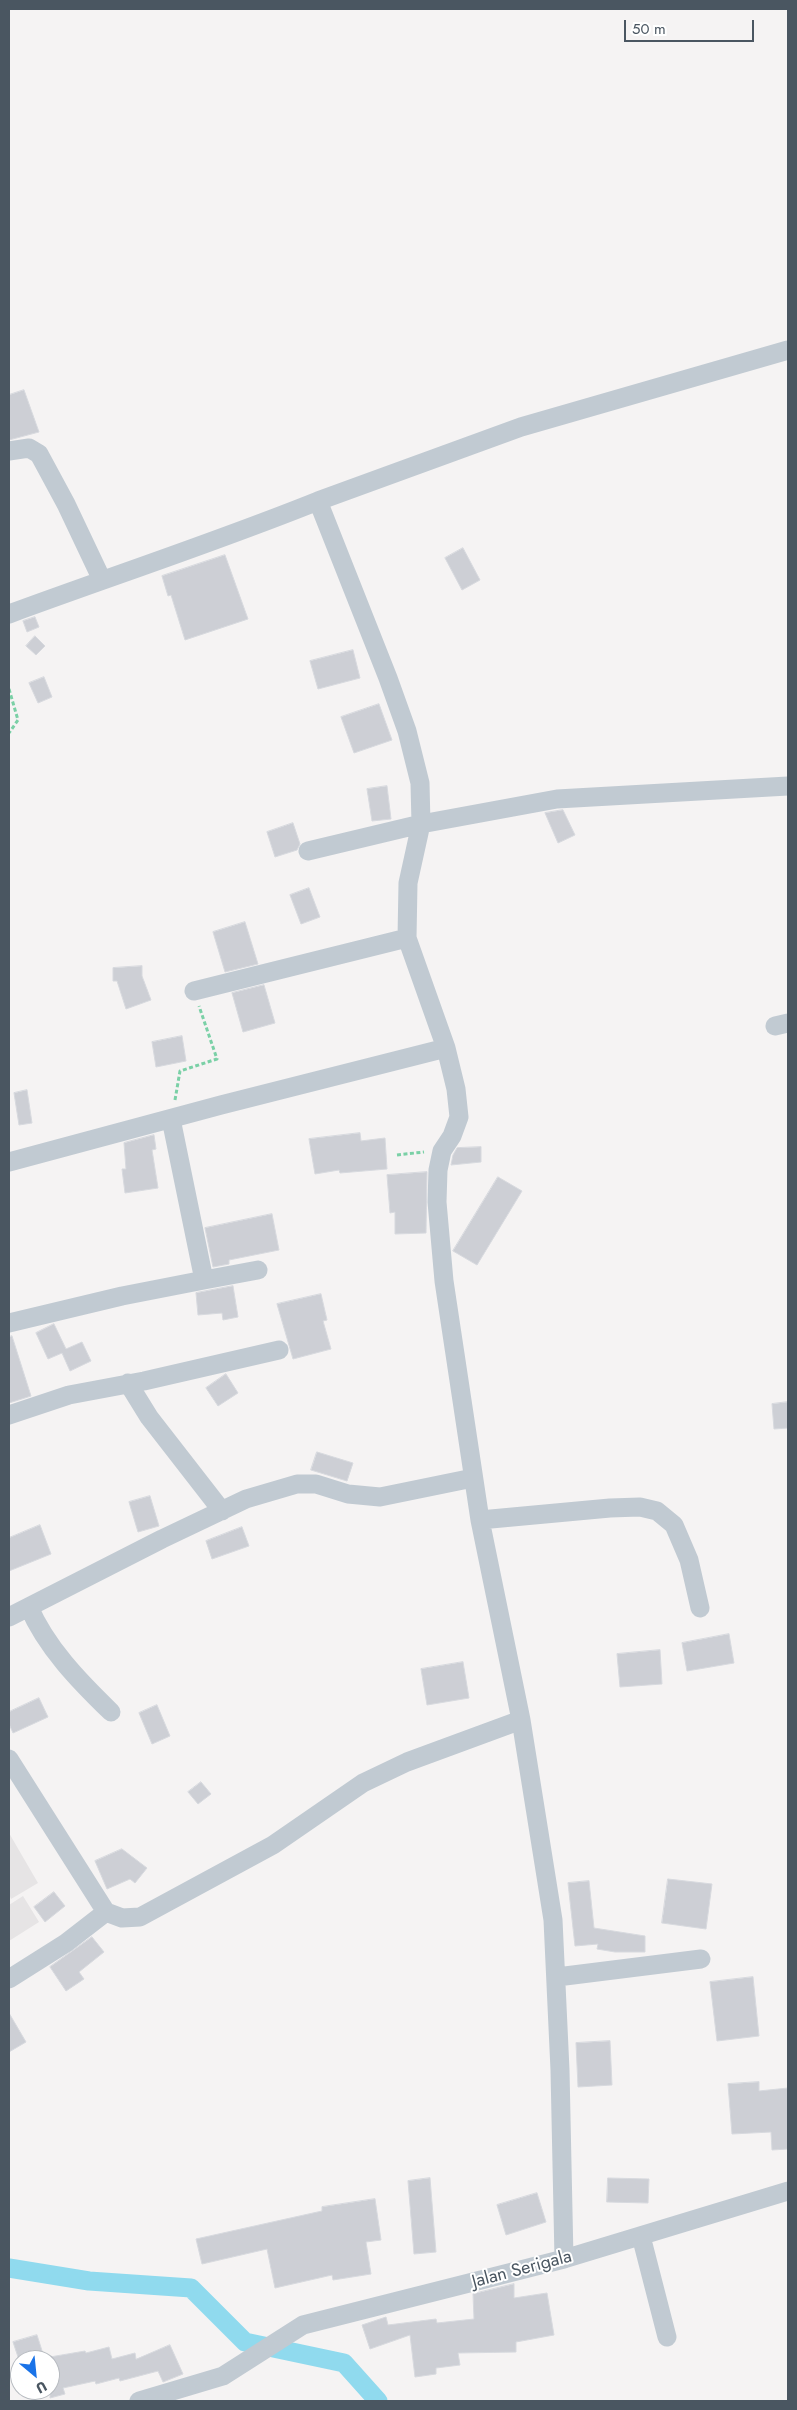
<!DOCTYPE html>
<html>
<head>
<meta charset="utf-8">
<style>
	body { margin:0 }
	#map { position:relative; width:797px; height:2410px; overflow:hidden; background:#f5f3f3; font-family:Jost,sans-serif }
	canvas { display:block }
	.frame { position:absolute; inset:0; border:10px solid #4a5661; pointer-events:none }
	.north { position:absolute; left:10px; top:2350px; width:50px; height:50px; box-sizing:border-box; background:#fff; border:1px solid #b7bbc0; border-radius:50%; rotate:152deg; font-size:14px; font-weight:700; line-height:20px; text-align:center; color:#4a5661 }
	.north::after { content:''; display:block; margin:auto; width:18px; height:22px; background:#1a73e8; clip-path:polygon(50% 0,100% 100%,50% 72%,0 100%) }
	.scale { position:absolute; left:624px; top:20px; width:130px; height:22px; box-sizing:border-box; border:2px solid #4a5661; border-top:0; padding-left:6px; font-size:15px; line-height:18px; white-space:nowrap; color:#4a5661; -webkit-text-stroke:4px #fff; paint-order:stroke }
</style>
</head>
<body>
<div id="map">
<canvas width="797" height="2410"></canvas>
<div class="frame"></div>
<div class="north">U</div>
<div class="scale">50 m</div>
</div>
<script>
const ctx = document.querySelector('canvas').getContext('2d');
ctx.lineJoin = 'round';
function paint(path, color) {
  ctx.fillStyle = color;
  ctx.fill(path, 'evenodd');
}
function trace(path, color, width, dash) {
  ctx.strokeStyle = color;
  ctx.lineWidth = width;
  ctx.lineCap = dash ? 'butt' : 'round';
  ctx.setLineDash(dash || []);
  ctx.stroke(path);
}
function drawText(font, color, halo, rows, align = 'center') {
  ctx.font = font + ' Jost,sans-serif';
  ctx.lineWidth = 4;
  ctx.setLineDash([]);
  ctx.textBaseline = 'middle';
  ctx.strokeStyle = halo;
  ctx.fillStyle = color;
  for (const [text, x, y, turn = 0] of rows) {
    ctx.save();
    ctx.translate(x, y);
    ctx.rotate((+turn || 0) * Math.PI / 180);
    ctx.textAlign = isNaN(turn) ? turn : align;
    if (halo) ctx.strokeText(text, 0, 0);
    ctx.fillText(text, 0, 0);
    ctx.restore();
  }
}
paint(new Path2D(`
	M 9,1833 L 38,1883 L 11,1899 L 9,1894 Z
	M 23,1896 L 39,1922 L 9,1941 L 9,1905 Z`), '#e6e4e5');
trace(new Path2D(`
	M 9,2268 L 89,2281 L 191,2288 L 245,2342 L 344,2363 L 378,2401`), '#90daee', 19);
const building = new Path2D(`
	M 24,390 L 39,432 L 9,440 L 9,395 Z
	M 463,548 L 480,580 L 462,590 L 445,558 Z
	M 225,555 L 248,619 L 185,640 L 171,595 L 168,596 L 162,576 Z
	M 35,617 L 39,627 L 27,632 L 23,621 Z
	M 35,636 L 45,646 L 36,655 L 26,646 Z
	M 353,650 L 360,678 L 318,689 L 310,661 Z
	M 44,677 L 52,697 L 38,703 L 29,683 Z
	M 379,704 L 392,740 L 354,753 L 341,717 Z
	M 387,786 L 391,819 L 372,821 L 367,789 Z
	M 563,810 L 575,835 L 558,843 L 545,813 Z
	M 293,823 L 300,844 L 297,850 L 275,857 L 267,832 Z
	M 309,888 L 320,917 L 301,924 L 290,895 Z
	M 245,922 L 258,964 L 225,972 L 213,932 Z
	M 142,966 L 142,976 L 151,1000 L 126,1009 L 117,981 L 113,981 L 113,968 Z
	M 264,985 L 275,1023 L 243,1032 L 232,993 Z
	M 182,1036 L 186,1061 L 156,1067 L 152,1042 Z
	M 27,1090 L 32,1123 L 19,1125 L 14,1093 Z
	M 360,1133 L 361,1141 L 385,1138 L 387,1169 L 340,1173 L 339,1170 L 315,1174 L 309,1139 Z
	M 154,1135 L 156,1149 L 152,1150 L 158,1188 L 125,1193 L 122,1169 L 126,1169 L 124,1143 Z
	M 481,1147 L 481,1162 L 451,1165 L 453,1155 L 457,1148 Z
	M 427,1172 L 426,1233 L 395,1234 L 395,1212 L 390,1213 L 387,1175 Z
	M 498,1177 L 522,1191 L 477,1265 L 453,1251 Z
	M 272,1214 L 279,1250 L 229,1260 L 229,1264 L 213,1267 L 205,1228 Z
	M 233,1286 L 238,1317 L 223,1320 L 222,1313 L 198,1315 L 196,1293 Z
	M 321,1294 L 327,1320 L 323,1321 L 331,1349 L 293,1359 L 277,1304 Z
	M 54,1324 L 66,1349 L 82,1342 L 91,1361 L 70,1371 L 62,1353 L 48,1359 L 36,1333 Z
	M 12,1336 L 31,1396 L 9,1403 L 9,1337 Z
	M 226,1374 L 238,1393 L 218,1406 L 206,1388 Z
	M 788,1402 L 788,1428 L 774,1429 L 772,1404 Z
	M 317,1452 L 353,1463 L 347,1481 L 311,1470 Z
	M 150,1496 L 159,1526 L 138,1532 L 129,1502 Z
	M 40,1525 L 51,1554 L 9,1571 L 9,1538 Z
	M 242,1527 L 249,1546 L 212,1559 L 206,1541 Z
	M 729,1634 L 734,1663 L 687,1671 L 682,1643 Z
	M 660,1650 L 662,1684 L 620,1687 L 617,1654 Z
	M 463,1662 L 469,1698 L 427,1705 L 421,1669 Z
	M 39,1698 L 48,1717 L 13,1733 L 9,1724 L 9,1712 Z
	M 157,1705 L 170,1736 L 152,1744 L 139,1713 Z
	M 201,1782 L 211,1794 L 198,1804 L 188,1792 Z
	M 122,1849 L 147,1868 L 135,1883 L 130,1879 L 107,1889 L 95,1861 Z
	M 668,1879 L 712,1884 L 706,1929 L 662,1923 Z
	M 589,1881 L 594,1928 L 645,1936 L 645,1952 L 615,1952 L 597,1949 L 598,1944 L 575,1946 L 568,1883 Z
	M 54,1892 L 65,1906 L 45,1922 L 34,1907 Z
	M 92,1937 L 104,1952 L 79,1972 L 84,1979 L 66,1991 L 50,1967 Z
	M 753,1977 L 759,2036 L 717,2041 L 710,1982 Z
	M 9,2013 L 26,2042 L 9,2052 Z
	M 610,2041 L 612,2085 L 578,2087 L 576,2043 Z
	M 759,2082 L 759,2091 L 788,2088 L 788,2149 L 772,2150 L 771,2132 L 732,2134 L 728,2084 Z
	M 430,2178 L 436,2252 L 414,2254 L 408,2181 Z
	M 608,2178 L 649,2179 L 648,2203 L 607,2202 Z
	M 537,2193 L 546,2222 L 506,2235 L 497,2205 Z
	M 375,2199 L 381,2240 L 366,2242 L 371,2274 L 333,2280 L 332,2275 L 275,2288 L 267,2249 L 202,2264 L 196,2239 L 322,2211 L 322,2207 Z
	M 514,2284 L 514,2298 L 547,2293 L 554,2335 L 516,2342 L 516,2352 L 458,2353 L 460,2365 L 436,2368 L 436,2374 L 415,2377 L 410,2335 L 370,2349 L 362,2325 L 386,2317 L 388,2325 L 436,2319 L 437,2323 L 474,2319 L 473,2294 Z
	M 37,2335 L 45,2360 L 19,2360 L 13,2342 Z
	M 170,2345 L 183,2374 L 163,2382 L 158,2371 L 120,2381 L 119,2378 L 96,2384 L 95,2381 L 63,2388 L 65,2394 L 50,2398 L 50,2357 L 85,2351 L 86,2353 L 109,2347 L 112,2359 L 135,2353 L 136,2359 Z`);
paint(building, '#cdcfd5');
trace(building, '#d7d9de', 1);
trace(new Path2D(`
	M 9,689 L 18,720 L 9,733
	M 175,1100 L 180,1071 L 217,1059 L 199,1006
	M 397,1155 L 424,1152`), '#7ad0a6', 3, [4, 2.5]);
trace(new Path2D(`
	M 9,451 L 29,448 L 39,454 L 66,504 L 102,580
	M 9,614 C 112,576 216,542 318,501
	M 308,851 L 421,824 L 557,799 L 788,786
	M 194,991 L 407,938
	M 775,1026 L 788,1023
	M 9,1162 L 221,1105 L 446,1048 L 407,938 L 408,883 L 421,824 L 420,783 L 407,731 L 388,678 L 318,501 L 521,427 L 788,350
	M 204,1280 L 258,1270
	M 9,1323 L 122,1296 L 204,1280 L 171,1119
	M 128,1383 L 149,1417 L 222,1511
	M 9,1415 L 69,1395 L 144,1381 L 279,1350
	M 480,1520 L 610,1508 L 640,1507 L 657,1511 L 674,1525 L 689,1560 L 700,1608
	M 29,1607 C 46,1647 79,1681 111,1712
	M 9,1617 L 162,1539 L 246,1499 L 297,1484 L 316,1484 L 348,1494 L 380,1497 L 473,1478
	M 521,1720 L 553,1920 L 560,2070 L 564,2259
	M 9,1759 L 106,1912 L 122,1918 L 140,1917 L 273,1845 L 363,1783 L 407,1762 L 521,1720 L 480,1520 L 444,1281 L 437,1202 L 438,1170 L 442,1151 L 452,1136 L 459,1117 L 456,1089 L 446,1048
	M 557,1977 L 701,1959
	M 9,1979 L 66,1943 L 106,1912
	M 641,2236 L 667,2337
	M 139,2401 L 223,2376 L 303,2325 L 564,2259 L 788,2191`), '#c1cad2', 19);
drawText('18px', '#4a5661', '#fff', [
	["Jalan Serigala",522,2270,-15]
]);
</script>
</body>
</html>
